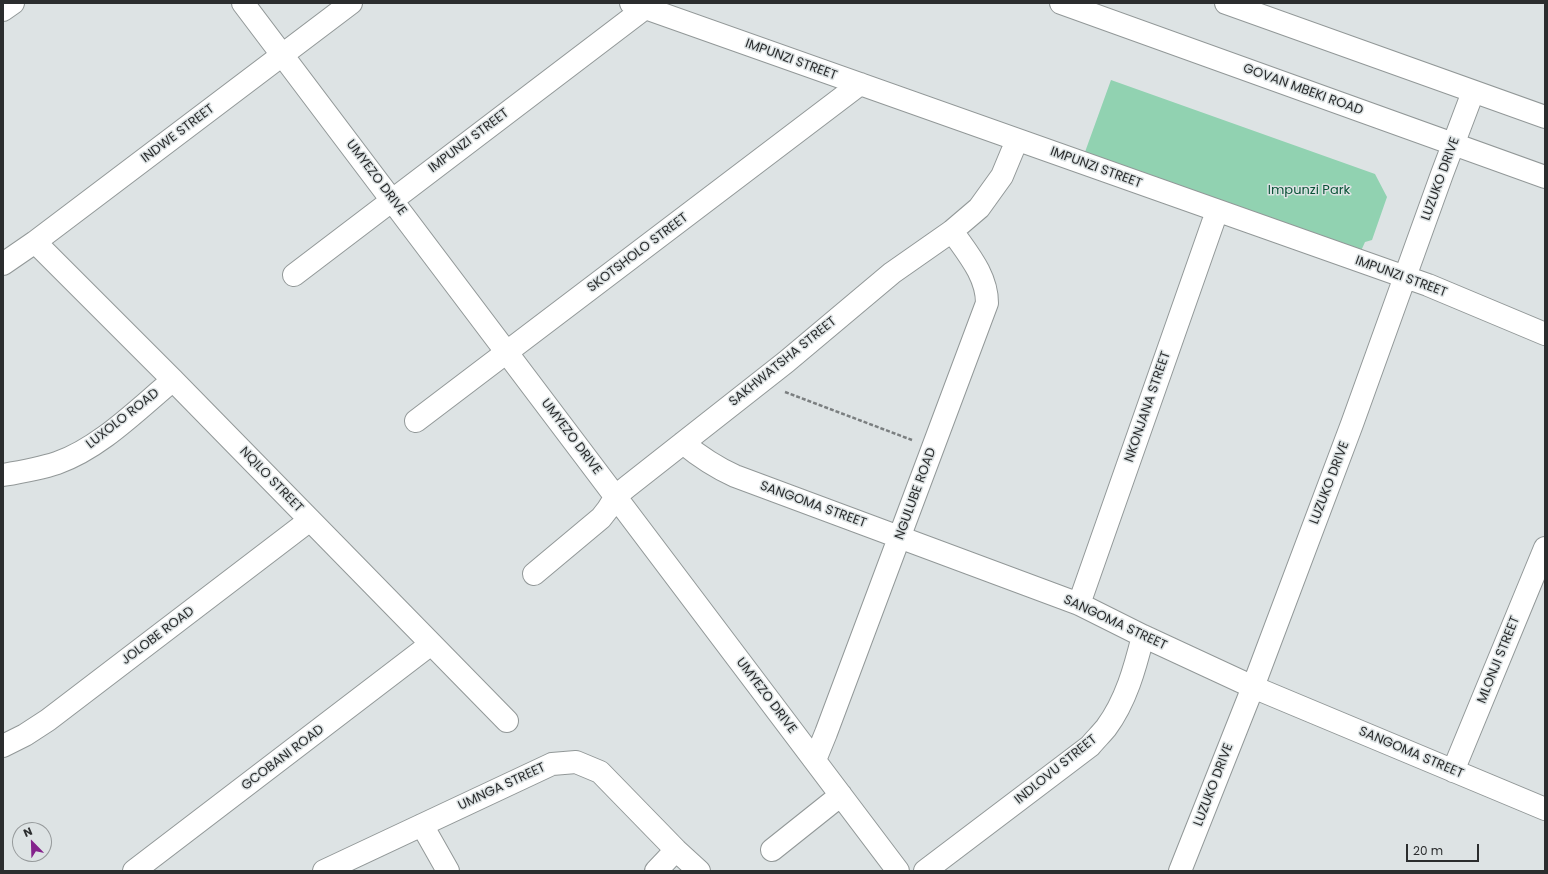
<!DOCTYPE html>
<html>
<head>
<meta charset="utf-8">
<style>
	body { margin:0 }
	#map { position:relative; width:1548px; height:874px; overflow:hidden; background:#dde3e4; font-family:Poppins,sans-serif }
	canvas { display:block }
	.frame { position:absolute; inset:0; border:4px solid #2b2d2e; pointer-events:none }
	.north { position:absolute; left:12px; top:822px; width:40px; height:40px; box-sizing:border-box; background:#dde3e4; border:1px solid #969a9b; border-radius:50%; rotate:337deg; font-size:11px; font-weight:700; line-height:16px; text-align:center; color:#2b2d2e }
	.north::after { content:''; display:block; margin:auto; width:14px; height:18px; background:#84238c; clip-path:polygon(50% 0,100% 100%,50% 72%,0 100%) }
	.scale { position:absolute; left:1406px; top:844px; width:73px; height:18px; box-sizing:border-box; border:2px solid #2b2d2e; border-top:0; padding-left:5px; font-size:12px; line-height:14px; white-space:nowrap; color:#2b2d2e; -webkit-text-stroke:3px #dde3e4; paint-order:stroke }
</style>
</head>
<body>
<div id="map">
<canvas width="1548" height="874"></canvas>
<div class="frame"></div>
<div class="north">N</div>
<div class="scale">20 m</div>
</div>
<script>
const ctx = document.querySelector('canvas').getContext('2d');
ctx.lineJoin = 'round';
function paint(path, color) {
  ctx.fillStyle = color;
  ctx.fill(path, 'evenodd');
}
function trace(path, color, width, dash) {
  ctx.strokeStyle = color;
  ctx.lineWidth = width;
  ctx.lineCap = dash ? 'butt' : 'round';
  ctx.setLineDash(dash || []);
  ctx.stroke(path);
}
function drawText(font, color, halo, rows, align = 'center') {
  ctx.font = font + ' Poppins,sans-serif';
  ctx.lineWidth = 3;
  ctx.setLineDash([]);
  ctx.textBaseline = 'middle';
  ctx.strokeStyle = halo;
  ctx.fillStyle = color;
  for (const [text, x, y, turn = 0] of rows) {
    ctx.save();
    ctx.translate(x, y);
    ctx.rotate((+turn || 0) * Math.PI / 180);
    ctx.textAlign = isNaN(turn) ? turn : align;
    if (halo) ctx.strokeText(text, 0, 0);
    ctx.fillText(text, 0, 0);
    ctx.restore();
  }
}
paint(new Path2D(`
	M 1111,80 L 1375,174 L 1387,197 L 1372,240 L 1365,242 L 1361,251 L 1085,152 Z`), '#91d2b1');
const minor = new Path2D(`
	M 243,3 L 898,871
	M 631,3 L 1428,285 L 1545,334
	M 3,10 L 13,3
	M 35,242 L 173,380 L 507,721
	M 3,264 L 35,242 L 351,3
	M 294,275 L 645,8
	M 416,421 L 860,84
	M 683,443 C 700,457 715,467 735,476 L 1079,604 L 1143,636 L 1253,687 L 1545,809
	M 3,475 C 21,472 39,469 57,463 C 100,448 138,409 173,380
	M 534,574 L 601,518 L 608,509 L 616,496 L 627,487 L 786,362 L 892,273 L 952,231 L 979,208 L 1002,176 L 1017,140
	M 1079,604 L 1217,211
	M 3,746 L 25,735 L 48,720 L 310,520
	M 815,760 L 826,733 L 987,303 C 987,275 967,253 952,231
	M 1453,771 L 1545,548
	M 422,825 L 448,871
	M 772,850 L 841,795
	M 134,871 L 431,644
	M 324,871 L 552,764 L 576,762 L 600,772 L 676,850 L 699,871
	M 656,871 L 676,850
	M 925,871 L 1090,746 C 1095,740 1101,734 1106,728 C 1126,701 1135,668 1143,636
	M 1180,871 L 1253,687 L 1352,424 L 1442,174 L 1473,92`);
const major = new Path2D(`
	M 1061,3 L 1545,177
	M 1226,3 L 1545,117`);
trace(minor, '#929898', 24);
trace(major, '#929898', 24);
trace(new Path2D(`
	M 785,392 L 912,440`), '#7b7f80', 2.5, [4, 2]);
trace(minor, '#fff', 22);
trace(major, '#fff', 22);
drawText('13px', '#2b2d2e', '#dde3e4', [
	["IMPUNZI STREET",791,60,20],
	["GOVAN MBEKI ROAD",1303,90,20],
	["INDWE STREET",178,134,-37],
	["IMPUNZI STREET",469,141,-37],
	["IMPUNZI STREET",1096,168,20],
	["UMYEZO DRIVE",376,178,53],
	["LUZUKO DRIVE",1441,179,-70],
	["SKOTSHOLO STREET",638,253,-37],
	["IMPUNZI STREET",1401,277,20],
	["SAKHWATSHA STREET",783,362,-39],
	["NKONJANA STREET",1148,407,-71],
	["LUXOLO ROAD",123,419,-38],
	["UMYEZO DRIVE",571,437,53],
	["NQILO STREET",271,480,46],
	["LUZUKO DRIVE",1330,483,-69],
	["NGULUBE ROAD",916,494,-70],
	["SANGOMA STREET",813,505,20],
	["SANGOMA STREET",1115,623,25],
	["JOLOBE ROAD",158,636,-37],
	["MLONJI STREET",1499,660,-68],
	["UMYEZO DRIVE",766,696,53],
	["SANGOMA STREET",1411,753,23],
	["GCOBANI ROAD",283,758,-37],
	["INDLOVU STREET",1056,770,-39],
	["LUZUKO DRIVE",1214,785,-69],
	["UMNGA STREET",502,787,-25]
]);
drawText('13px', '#0b5338', '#dde3e4', [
	["Impunzi Park",1309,191]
]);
</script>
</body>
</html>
